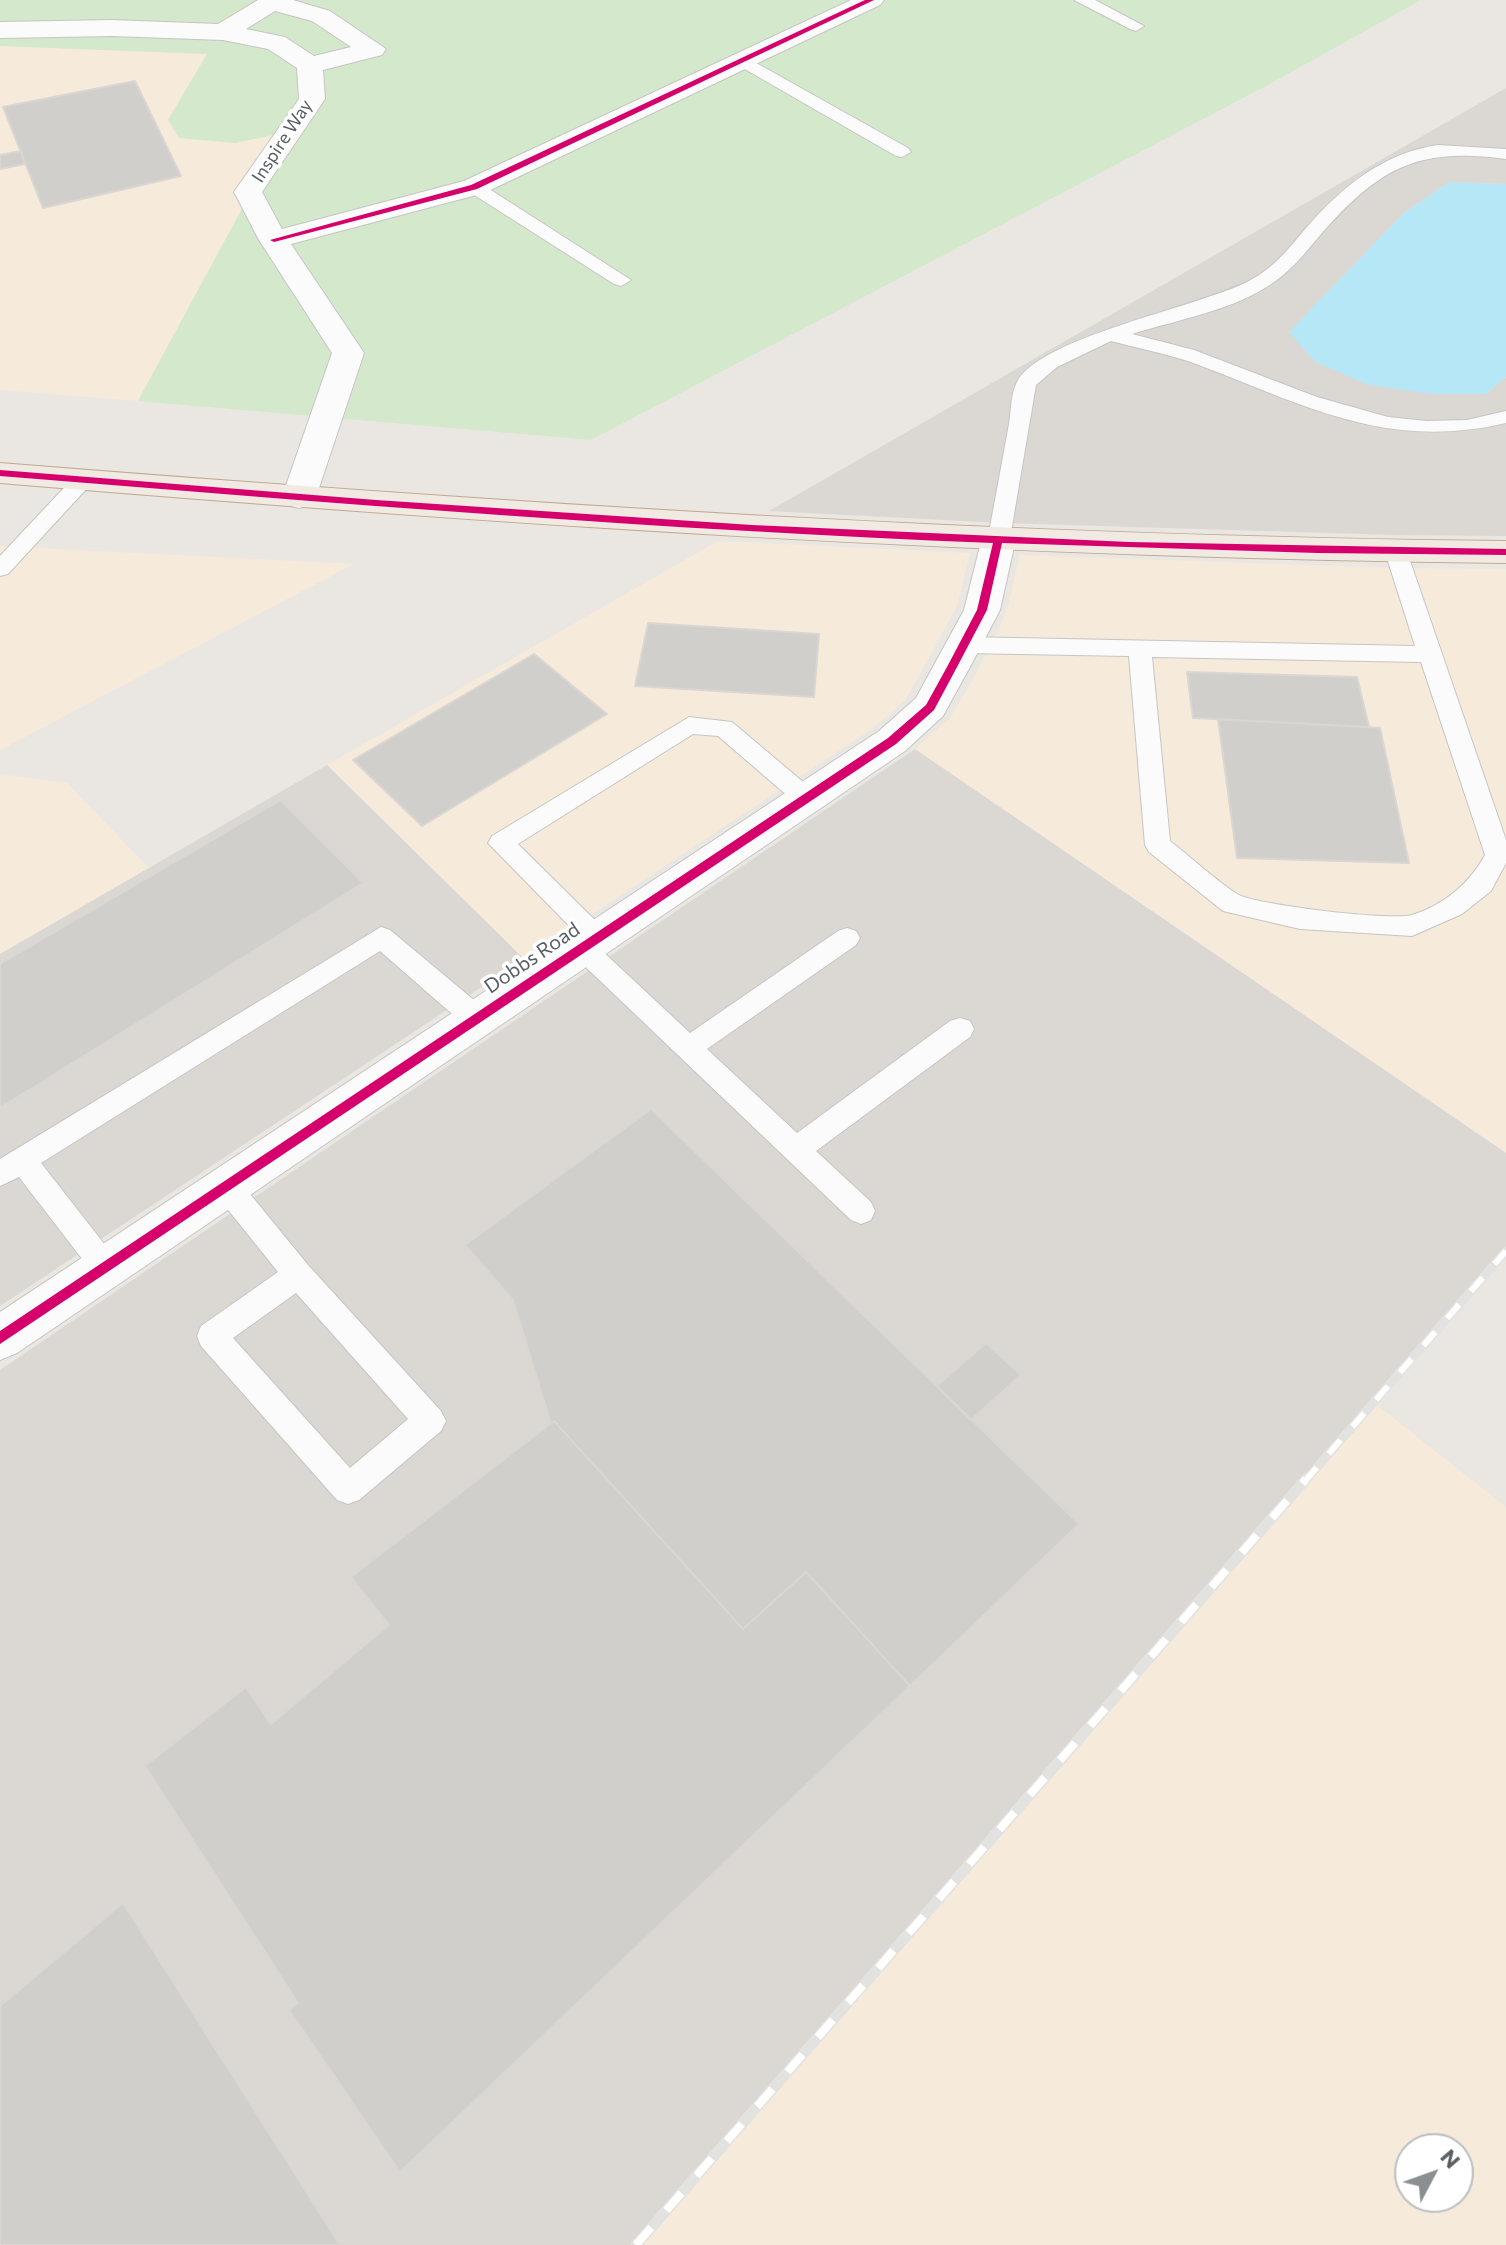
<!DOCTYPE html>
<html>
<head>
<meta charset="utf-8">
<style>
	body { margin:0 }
	#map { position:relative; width:1506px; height:2245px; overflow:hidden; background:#eae7e2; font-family:Commissioner,sans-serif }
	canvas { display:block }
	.north { position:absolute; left:1394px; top:2133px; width:80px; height:80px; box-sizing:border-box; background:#fff; border:2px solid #bcbfc0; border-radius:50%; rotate:49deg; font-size:22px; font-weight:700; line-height:32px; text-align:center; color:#585f62 }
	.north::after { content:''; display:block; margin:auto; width:28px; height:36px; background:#8b8f8f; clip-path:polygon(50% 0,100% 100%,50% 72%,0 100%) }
</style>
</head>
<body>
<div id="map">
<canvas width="1506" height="2245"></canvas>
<div class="north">N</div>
</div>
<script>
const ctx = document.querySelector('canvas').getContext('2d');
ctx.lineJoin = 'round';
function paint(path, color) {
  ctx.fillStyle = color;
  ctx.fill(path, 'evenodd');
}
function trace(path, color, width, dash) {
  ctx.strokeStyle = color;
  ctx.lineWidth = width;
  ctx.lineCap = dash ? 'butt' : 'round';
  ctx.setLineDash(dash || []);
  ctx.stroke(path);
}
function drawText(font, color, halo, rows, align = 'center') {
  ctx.font = font + ' Commissioner,sans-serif';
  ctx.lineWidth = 7;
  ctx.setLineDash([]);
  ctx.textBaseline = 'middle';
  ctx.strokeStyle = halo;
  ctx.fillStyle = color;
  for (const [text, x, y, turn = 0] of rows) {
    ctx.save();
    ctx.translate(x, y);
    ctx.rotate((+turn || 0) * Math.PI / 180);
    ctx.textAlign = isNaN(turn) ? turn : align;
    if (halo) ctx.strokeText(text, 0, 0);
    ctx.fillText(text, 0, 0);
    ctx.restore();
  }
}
paint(new Path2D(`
	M 0,46 L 207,54 L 168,120 L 283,133 L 138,401 L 0,390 Z
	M 718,541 L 970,553 L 957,606 L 906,699 L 872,729 L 524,959 L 327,765 Z
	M 0,546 L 354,564 L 0,750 Z
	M 1020,555 L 1396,568 L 1506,569 L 1506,1153 L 915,749 L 950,718 L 977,672 L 1006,614 Z
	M 0,774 L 67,783 L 149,868 L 0,954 Z
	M 1372,1401 L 1506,1507 L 1506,2245 L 632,2245 ZM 1410,2149 L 1458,2149 L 1458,2197 L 1410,2197 Z`), '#f6eada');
paint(new Path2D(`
	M 1506,88 L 1506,184 L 1450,182 L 1404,213 L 1289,333 L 1486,394 L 1506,377 L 1506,536 L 1395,535 L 1002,523 L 769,511 Z
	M 915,749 L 1506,1153 L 1506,1248 L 632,2245 L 0,2245 L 0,1370 Z
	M 327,765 L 524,959 L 0,1306 L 0,954 Z`), '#dbd8d3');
paint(new Path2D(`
	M 0,0 L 1421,0 L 1266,86 L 591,440 L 138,401 L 283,133 L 235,143 L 179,138 L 168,120 L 207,54 L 0,46 Z`), '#d4e8cb');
paint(new Path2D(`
	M 1450,182 L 1506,184 L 1506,377 L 1486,394 L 1432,394 L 1369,385 L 1315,362 L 1289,332 L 1404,213 Z`), '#b5e7f6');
const building = new Path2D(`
	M 135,81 L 181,176 L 43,208 L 3,107 Z
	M 21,151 L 25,164 L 0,169 L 0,155 Z
	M 648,623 L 819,634 L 814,697 L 635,686 Z
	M 534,654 L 607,714 L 422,826 L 353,760 Z
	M 1187,672 L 1357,677 L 1369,727 L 1193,718 Z
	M 1218,719 L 1380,728 L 1409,863 L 1237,858 Z
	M 281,800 L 363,883 L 0,1108 L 0,964 Z
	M 651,1109 L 1079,1524 L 910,1686 L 806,1572 L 743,1629 L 554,1421 L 551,1424 L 513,1300 L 465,1245 Z
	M 986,1343 L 1021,1375 L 971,1420 L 937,1386 Z
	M 554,1421 L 743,1629 L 806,1572 L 910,1686 L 400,2172 L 289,2010 L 298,2003 L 145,1766 L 246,1687 L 271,1724 L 389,1625 L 351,1577 Z
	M 123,1903 L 340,2245 L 0,2245 L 0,2006 Z`);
paint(building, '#d1cfcc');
trace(building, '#dad6d2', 2);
const service = new Path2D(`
	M 1074,0 L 1095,0 L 1144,26 L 1136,31 L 1130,29 Z
	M 742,55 L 908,148 L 911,152 L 902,157 L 896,156 L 736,64 L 734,60 L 736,56 Z
	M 1438,145 L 1506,149 L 1506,159 C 1423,148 1385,164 1329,225 C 1311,245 1296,267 1274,282 C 1233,311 1179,319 1132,334 L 1194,350 L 1317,397 L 1388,417 L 1427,421 L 1467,420 L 1506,411 L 1506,423 C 1382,452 1300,402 1188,361 C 1163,353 1137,348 1111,341 L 1057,367 L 1036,385 L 1010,538 L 1007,543 L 991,543 L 988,538 C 995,500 1002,462 1009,424 C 1011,411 1011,393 1017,382 C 1040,337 1199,307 1249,281 C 1273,269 1290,247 1307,227 C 1342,187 1383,153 1438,145 Z
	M 474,182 L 480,183 L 631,280 L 621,286 L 614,284 L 468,191 L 465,187 Z
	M 83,473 L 90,475 L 94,480 L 90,485 L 8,574 L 0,576 L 0,556 L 76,475 Z
	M 1396,545 L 1404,547 L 1407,552 L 1506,840 L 1506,863 L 1491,891 L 1462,914 L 1412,936 L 1300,929 L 1223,911 L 1149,852 L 1145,845 L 1129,656 L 964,653 L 956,651 L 953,645 L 956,639 L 964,637 L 1415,646 L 1385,552 L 1388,547 ZM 1152,657 L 1421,662 L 1485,855 C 1470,883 1444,905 1412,915 C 1392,921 1255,905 1237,894 C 1214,879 1192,858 1170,841 Z
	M 689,717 L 732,722 L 815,792 L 818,798 L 815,804 L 806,807 L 797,804 L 718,736 L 693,734 L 518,844 L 606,931 L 610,938 L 606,945 L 599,948 L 690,1033 L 838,931 L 847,928 L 856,931 L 860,938 L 856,945 L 707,1049 L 797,1133 L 950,1021 L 960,1018 L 970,1021 L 974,1029 L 970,1037 L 816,1151 L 871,1202 L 875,1211 L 871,1220 L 861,1224 L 851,1220 L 573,955 L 569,948 L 573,941 L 581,938 L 488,843 L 492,836 Z
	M 381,927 L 390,930 L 487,1011 L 490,1019 L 487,1027 L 477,1030 L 467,1027 L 380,951 L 41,1163 L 116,1259 L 121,1268 L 116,1277 L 106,1281 L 96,1277 L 19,1177 L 0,1186 L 0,1159 Z
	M 227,1175 L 237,1178 L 308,1265 L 441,1411 L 446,1421 L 441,1431 L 359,1500 L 348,1504 L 337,1500 L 201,1346 L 197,1336 L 201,1326 L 278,1272 L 217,1196 L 213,1187 L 217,1178 ZM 296,1293 L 408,1419 L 350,1468 L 233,1338 Z`);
const minor = new Path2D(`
	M 258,0 L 293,0 L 330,11 L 386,49 L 382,55 L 323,70 L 325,99 L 262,192 L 282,229 L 464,181 L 851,0 L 884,0 L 880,5 L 484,193 L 291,244 L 364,353 L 316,497 L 311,505 L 299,508 L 287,505 L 282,497 L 332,353 L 259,240 L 234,192 L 299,99 L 297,68 L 268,49 L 223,40 L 112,36 L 0,38 L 0,22 L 112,20 L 218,24 ZM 275,11 L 312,21 L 351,47 L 314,56 L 285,37 L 246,29 Z
	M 999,527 L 1011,530 L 1016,538 L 1000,610 L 970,667 L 943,716 L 905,751 L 17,1353 L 0,1360 L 0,1312 L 879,731 L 916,698 L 964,610 L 982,538 L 987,530 Z`);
const trunk = new Path2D(`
	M 0,463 C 502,503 1003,536 1506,541 L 1506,563 C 1003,558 502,525 0,483 Z`);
trace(service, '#c5c5c4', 2);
trace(minor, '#c5c5c4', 2);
trace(trunk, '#c1a990', 2);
paint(service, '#fcfbfb');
paint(minor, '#fcfbfb');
paint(trunk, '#f0eae2');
const railFar1 = new Path2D(`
	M 1305,1481 L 1506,1251`);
const rail = new Path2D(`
	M 636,2245 L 1306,1479`);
trace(railFar1, '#e2e2e1', 9);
trace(rail, '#e2e2e1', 11);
trace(railFar1, '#fff', 6, [18]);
trace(rail, '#fff', 8, [23]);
paint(new Path2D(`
	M 865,0 L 874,0 L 477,189 L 274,242 L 270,240 L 471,185 Z
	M 0,470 L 376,500 L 752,525 L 1129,542 L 1506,549 L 1506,555 L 1317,553 L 1002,543 L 987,610 L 957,667 L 934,710 L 896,744 L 0,1344 L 0,1331 L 888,738 L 926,705 L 947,667 L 977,610 L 993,543 C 662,530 331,503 0,476 Z`), '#d6006c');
drawText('18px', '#585f62', '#fff', [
	["Inspire Way",282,141,-57]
]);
drawText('20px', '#585f62', '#fff', [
	["Dobbs Road",532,958,-34]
]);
</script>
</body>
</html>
